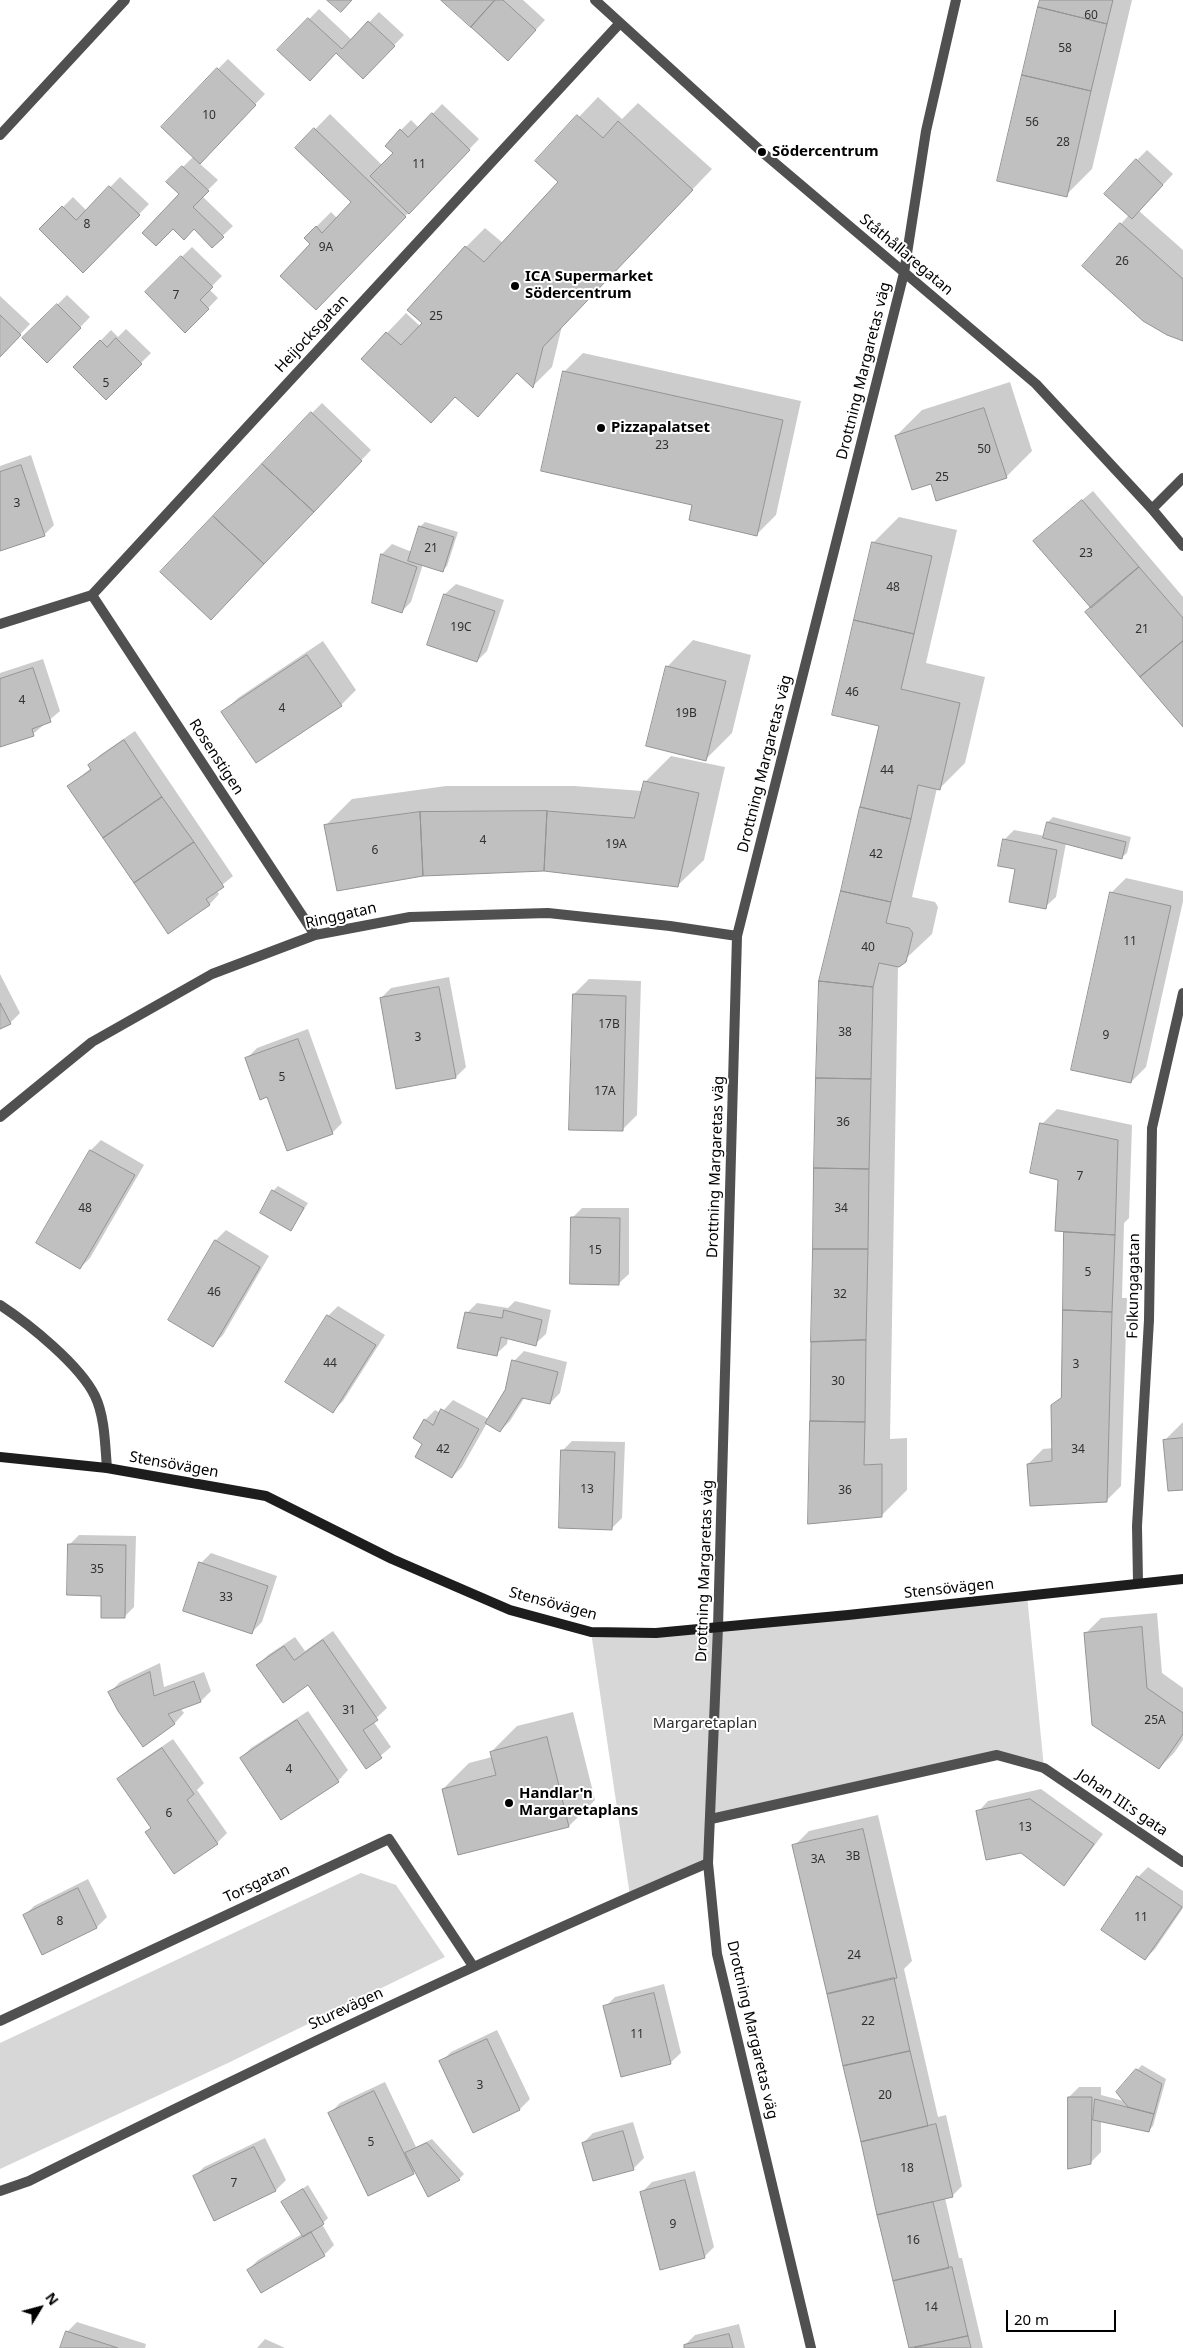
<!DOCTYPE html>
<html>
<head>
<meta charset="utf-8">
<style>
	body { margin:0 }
	#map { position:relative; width:1183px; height:2348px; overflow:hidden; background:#fff; font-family:"Noto Sans",sans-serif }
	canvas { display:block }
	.north { position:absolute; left:15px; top:2283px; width:50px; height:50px; -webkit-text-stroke:4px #fff; paint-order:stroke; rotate:53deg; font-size:14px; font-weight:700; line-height:20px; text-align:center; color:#000 }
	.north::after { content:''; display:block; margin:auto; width:18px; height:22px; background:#000; clip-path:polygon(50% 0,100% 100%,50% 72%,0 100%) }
	.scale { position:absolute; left:1006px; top:2310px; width:110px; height:22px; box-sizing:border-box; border:2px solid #000; border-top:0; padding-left:6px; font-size:15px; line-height:18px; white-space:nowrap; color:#000; -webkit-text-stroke:4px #fff; paint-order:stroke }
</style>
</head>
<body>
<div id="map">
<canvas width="1183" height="2348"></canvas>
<div class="north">N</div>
<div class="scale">20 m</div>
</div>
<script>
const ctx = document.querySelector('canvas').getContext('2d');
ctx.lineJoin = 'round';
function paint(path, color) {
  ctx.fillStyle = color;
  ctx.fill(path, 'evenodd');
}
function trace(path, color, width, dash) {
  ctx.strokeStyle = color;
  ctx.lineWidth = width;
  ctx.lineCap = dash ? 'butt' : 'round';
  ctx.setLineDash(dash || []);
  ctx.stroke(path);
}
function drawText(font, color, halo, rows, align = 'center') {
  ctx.font = font + ' "Noto Sans",sans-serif';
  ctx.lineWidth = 4;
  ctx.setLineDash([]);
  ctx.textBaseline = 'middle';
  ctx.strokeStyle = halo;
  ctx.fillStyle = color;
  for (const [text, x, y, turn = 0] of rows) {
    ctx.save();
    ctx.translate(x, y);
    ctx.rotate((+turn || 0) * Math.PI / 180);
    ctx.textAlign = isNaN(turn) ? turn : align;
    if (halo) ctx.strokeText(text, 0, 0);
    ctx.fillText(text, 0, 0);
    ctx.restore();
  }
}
paint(new Path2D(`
	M 1027,1595 L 1044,1768 L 997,1755 L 711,1819 L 708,1863 L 630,1896 L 591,1632 L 656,1633 Z
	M 361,1873 L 396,1885 L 445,1957 L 228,2063 L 0,2169 L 0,2043 Z`), '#d7d7d7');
paint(new Path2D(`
	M 443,0 L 523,0 L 545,20 L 518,49 Z
	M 1041,0 L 1132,0 L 1092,169 L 1066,195 Z
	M 319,9 L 352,40 L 379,12 L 404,35 L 373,67 L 336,52 L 279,50 Z
	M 228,59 L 265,94 L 199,163 L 218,180 L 202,196 L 233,226 L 212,246 L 181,194 L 168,182 L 194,156 L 218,69 Z
	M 598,97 L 622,119 L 638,103 L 712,169 L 562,326 L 552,367 L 533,386 L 518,372 L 478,415 L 456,396 L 431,422 L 387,333 L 406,313 L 420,326 L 424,323 L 409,309 L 466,247 L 485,228 L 503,243 L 559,181 L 537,161 Z
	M 442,104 L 479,139 L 331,294 L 312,244 L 316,227 L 331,212 L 337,218 L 353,202 L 297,148 L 330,114 L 382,165 L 395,153 L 401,130 L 411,120 L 419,128 Z
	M 1147,150 L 1173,174 L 1139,211 L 1183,250 L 1183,340 L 1083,266 L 1129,215 L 1137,160 Z
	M 120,177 L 149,204 L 83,271 L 41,229 L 73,197 L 87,211 Z
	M 192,247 L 222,276 L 209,289 L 218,298 L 185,332 L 146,292 Z
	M 67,295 L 90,317 L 47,362 L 24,338 Z
	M 0,296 L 30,324 L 0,356 Z
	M 126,329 L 151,353 L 106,398 L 75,367 L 111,330 L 118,337 Z
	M 583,353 L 801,401 L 776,515 L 757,534 L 694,504 L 564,372 Z
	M 1010,382 L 1032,451 L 1006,477 L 932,482 L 896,436 L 922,410 Z
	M 322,403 L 371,450 L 221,608 L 312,413 Z
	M 31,455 L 54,525 L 44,535 L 0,550 L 0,466 Z
	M 1093,491 L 1183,597 L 1183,725 L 1092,608 L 1045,531 Z
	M 899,517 L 957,530 L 926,663 L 985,677 L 965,763 L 939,789 L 937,788 L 912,897 L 935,902 L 938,907 L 932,934 L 898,966 L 890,1439 L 907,1438 L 907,1490 L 881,1516 L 809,1522 L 881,725 L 873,543 Z
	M 425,522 L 458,532 L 447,566 L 442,571 L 423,564 L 411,602 L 401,612 L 382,554 L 392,544 L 412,552 L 420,527 Z
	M 456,584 L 504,600 L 487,651 L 477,661 L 428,645 L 445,594 Z
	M 693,640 L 751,655 L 732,733 L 706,759 L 667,667 Z
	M 323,641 L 356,690 L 341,705 L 223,712 L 238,698 Z
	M 43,659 L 60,711 L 33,734 L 0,745 L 0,673 Z
	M 135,731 L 233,876 L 216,890 L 219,894 L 209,905 L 69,786 L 91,768 L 90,765 L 100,755 Z
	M 671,756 L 725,767 L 704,860 L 677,886 L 326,825 L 352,799 L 446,786 L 574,786 L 643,791 L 645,782 Z
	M 1053,817 L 1131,837 L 1127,853 L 1122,857 L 1066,843 L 1056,897 L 1045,907 L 1017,868 L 1004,840 L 1014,830 L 1045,836 L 1048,822 Z
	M 1126,878 L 1183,891 L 1183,901 L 1146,1067 L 1131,1082 L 1111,893 Z
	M 0,974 L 20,1013 L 10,1023 L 0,1028 Z
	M 449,977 L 466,1067 L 456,1077 L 381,998 L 391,988 Z
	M 589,979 L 641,981 L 637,1115 L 622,1130 L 574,994 Z
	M 308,1029 L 342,1123 L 332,1133 L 268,1096 L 246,1059 L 257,1048 Z
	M 1057,1109 L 1132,1125 L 1129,1218 L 1124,1223 L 1122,1298 L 1127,1298 L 1121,1486 L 1106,1501 L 1028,1464 L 1043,1449 L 1053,1448 L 1053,1406 L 1063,1396 L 1067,1231 L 1059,1179 L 1042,1124 Z
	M 101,1140 L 144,1165 L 90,1258 L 80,1268 L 37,1243 L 91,1150 Z
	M 278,1186 L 308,1203 L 291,1230 L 273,1191 Z
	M 582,1208 L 629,1208 L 629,1274 L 618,1284 L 572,1218 Z
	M 226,1230 L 269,1256 L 223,1335 L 213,1345 L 216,1240 Z
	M 515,1301 L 551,1310 L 546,1334 L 535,1344 L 508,1338 L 507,1344 L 496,1354 L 467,1313 L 477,1303 L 508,1308 Z
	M 338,1306 L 385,1335 L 343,1401 L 333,1411 L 328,1316 Z
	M 524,1351 L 567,1362 L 560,1393 L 550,1403 L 525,1397 L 510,1421 L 500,1431 L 487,1423 L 462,1467 L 452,1477 L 424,1443 L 425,1420 L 435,1410 L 441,1413 L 453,1400 L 489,1419 L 506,1391 L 514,1361 Z
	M 1183,1422 L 1183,1489 L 1165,1440 Z
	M 572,1441 L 625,1442 L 622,1518 L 612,1528 L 562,1451 Z
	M 79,1535 L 136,1536 L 134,1607 L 124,1617 L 103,1594 L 69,1545 Z
	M 211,1553 L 277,1576 L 262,1622 L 252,1632 L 201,1563 Z
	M 1157,1613 L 1162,1673 L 1183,1688 L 1183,1740 L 1174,1753 L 1159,1768 L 1086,1633 L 1101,1618 Z
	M 333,1631 L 387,1708 L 373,1721 L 391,1747 L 367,1767 L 308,1683 L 258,1665 L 268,1655 L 295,1637 L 305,1651 Z
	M 160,1663 L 164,1687 L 204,1672 L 211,1691 L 201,1701 L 180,1708 L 184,1713 L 174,1724 L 110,1692 L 120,1682 Z
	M 308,1711 L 348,1770 L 338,1781 L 241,1758 L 251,1748 Z
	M 573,1712 L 595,1800 L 569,1826 L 443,1789 L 469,1763 L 492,1757 L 491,1752 L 517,1726 Z
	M 173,1739 L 204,1783 L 197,1790 L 227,1833 L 217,1843 L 152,1827 L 118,1779 L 129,1769 Z
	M 1041,1789 L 1103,1834 L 1073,1874 L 1063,1884 L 978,1812 L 988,1801 Z
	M 878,1815 L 912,1961 L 904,1969 L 938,2117 L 946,2115 L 962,2186 L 952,2196 L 945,2198 L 959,2258 L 962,2258 L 983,2348 L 910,2348 L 794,1846 L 809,1831 Z
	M 1148,1867 L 1183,1891 L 1183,1908 L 1155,1949 L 1145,1959 L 1138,1877 Z
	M 88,1879 L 107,1917 L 97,1927 L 42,1953 L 24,1916 L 34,1906 Z
	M 664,1984 L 681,2053 L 670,2063 L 605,2007 L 615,1997 Z
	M 497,2030 L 530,2099 L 520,2109 L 474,2131 L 441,2062 L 451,2052 Z
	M 1142,2065 L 1166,2079 L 1153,2126 L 1148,2131 L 1101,2120 L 1101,2152 L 1090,2163 L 1069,2097 L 1079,2087 L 1101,2087 L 1101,2095 L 1124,2101 L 1137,2070 Z
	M 385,2082 L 416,2147 L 432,2139 L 464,2174 L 459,2179 L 429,2195 L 416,2171 L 369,2194 L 330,2113 L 340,2103 Z
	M 633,2122 L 644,2158 L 634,2168 L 583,2143 L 593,2133 Z
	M 265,2138 L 286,2180 L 276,2190 L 215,2219 L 194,2177 L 204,2167 Z
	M 695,2171 L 714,2247 L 704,2257 L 642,2192 L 652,2182 Z
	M 308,2185 L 328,2218 L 322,2224 L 334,2245 L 324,2255 L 261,2292 L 248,2270 L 258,2260 L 302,2234 L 283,2202 Z
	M 77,2322 L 146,2344 L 145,2348 L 62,2348 L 67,2332 Z
	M 739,2324 L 745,2348 L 686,2348 L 685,2345 L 695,2335 Z
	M 265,2339 L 285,2348 L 257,2348 Z`), '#0003');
const building = new Path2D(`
	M 327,0 L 352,0 L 341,12 Z
	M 441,0 L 495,0 L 471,27 Z
	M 495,0 L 503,0 L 536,30 L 508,61 L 471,27 Z
	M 1040,0 L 1113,0 L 1107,24 L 1038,7 Z
	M 1038,7 L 1107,24 L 1091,91 L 1022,75 Z
	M 308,18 L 342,49 L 368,21 L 395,46 L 363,79 L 336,53 L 310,81 L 277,50 Z
	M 217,68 L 256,105 L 200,164 L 161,127 Z
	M 1022,75 L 1091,91 L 1067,197 L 997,181 Z
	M 432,113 L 470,150 L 409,214 L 370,176 L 393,153 L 385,146 L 400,129 L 408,137 Z
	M 577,115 L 603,138 L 618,121 L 693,190 L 543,347 L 533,388 L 517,373 L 478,417 L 455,397 L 431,423 L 361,359 L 386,332 L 401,345 L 422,323 L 407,310 L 465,246 L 484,262 L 558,182 L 535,161 Z
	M 314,128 L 406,217 L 316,310 L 280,276 L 310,244 L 304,238 L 316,226 L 322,233 L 351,202 L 295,148 Z
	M 1136,159 L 1163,185 L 1132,219 L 1104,194 Z
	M 182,166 L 209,191 L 193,207 L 224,237 L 212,248 L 194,229 L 184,240 L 173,229 L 156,246 L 142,233 L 179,194 L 166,182 Z
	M 109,186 L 140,215 L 83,273 L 39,229 L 62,206 L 76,220 Z
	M 1120,223 L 1183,279 L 1183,341 L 1167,335 L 1143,321 L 1082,266 Z
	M 181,256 L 213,287 L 200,300 L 209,309 L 185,333 L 145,292 Z
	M 57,304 L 81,328 L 47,363 L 22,338 Z
	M 0,315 L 21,335 L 0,357 Z
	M 116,338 L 142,364 L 106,400 L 73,367 L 100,340 L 107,347 Z
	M 563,371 L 783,420 L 757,536 L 689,520 L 692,505 L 541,471 Z
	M 984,408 L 1007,478 L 936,501 L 931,484 L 912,490 L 895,436 Z
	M 311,412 L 362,461 L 314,512 L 262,464 Z
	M 262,464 L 314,512 L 264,564 L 213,516 Z
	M 21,465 L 45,536 L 0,551 L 0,472 Z
	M 1082,500 L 1139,567 L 1091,608 L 1033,541 Z
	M 213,516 L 264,564 L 211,620 L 160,572 Z
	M 419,526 L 454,537 L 443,572 L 408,561 Z
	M 872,542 L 932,556 L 914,634 L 854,620 Z
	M 381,554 L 417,567 L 402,613 L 372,603 Z
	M 1139,567 L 1183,618 L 1183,641 L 1140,677 L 1085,612 Z
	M 444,594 L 495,611 L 477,662 L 427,645 Z
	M 854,620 L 914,634 L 901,689 L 960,703 L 940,790 L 918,785 L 911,819 L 860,807 L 879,726 L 832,715 Z
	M 1183,641 L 1183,727 L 1140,677 Z
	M 307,655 L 342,706 L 256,763 L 221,712 Z
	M 666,666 L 726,681 L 706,761 L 646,746 Z
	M 33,668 L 51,722 L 32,729 L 34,736 L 0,747 L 0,679 Z
	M 124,740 L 162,797 L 103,838 L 67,786 L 91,770 L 88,765 Z
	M 644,781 L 699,793 L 678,887 L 544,871 L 547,811 L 634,818 Z
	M 162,797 L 194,842 L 134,883 L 103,838 Z
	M 860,807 L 911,819 L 891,902 L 841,891 Z
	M 547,811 L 544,871 L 423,876 L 420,812 Z
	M 420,812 L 423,876 L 337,891 L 324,825 Z
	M 1047,822 L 1126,842 L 1122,859 L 1043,838 Z
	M 1003,839 L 1057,850 L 1046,909 L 1009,902 L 1015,869 L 998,866 Z
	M 194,842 L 224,887 L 206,899 L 210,905 L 168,934 L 134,883 Z
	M 841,891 L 891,902 L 886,923 L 909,928 L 913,933 L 906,962 L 899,967 L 879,963 L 873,987 L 819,981 Z
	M 1110,892 L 1171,906 L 1131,1083 L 1071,1070 Z
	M 819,981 L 873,987 L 871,1079 L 816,1078 Z
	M 439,987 L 456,1078 L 396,1089 L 380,998 Z
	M 573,994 L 626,996 L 623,1131 L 569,1130 Z
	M 0,1003 L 11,1024 L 0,1029 Z
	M 298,1039 L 333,1134 L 287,1151 L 267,1097 L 260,1100 L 245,1058 Z
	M 816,1078 L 871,1079 L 869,1169 L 814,1168 Z
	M 1040,1123 L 1118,1140 L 1115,1235 L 1055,1231 L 1058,1180 L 1030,1173 Z
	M 90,1150 L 135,1175 L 80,1269 L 36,1243 Z
	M 814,1168 L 869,1169 L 868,1249 L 813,1249 Z
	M 272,1190 L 304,1208 L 291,1231 L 260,1213 Z
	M 571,1217 L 620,1218 L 619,1285 L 570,1284 Z
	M 1064,1232 L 1115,1235 L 1112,1312 L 1063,1310 Z
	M 215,1240 L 260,1267 L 213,1347 L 168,1320 Z
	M 813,1249 L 868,1249 L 866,1340 L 811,1342 Z
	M 504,1310 L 542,1320 L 536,1346 L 501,1337 L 497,1356 L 457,1348 L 465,1312 L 502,1318 Z
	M 1063,1310 L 1112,1312 L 1107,1502 L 1030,1506 L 1027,1464 L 1052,1461 L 1051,1405 L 1061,1398 Z
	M 327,1315 L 376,1345 L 333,1413 L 285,1382 Z
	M 866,1340 L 865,1422 L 810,1421 L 811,1342 Z
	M 512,1360 L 558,1372 L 550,1404 L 522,1398 L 500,1432 L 485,1423 L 505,1390 Z
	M 441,1409 L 479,1429 L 452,1478 L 415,1457 L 422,1444 L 413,1438 L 424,1419 L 433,1425 Z
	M 810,1421 L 865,1422 L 864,1465 L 882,1464 L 882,1517 L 808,1524 Z
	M 1183,1438 L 1183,1490 L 1168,1491 L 1163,1440 Z
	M 561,1450 L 615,1452 L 612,1530 L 559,1528 Z
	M 68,1544 L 126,1545 L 125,1618 L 101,1618 L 101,1596 L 67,1595 Z
	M 199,1562 L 268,1586 L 252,1634 L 183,1611 Z
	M 1142,1627 L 1147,1688 L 1183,1713 L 1183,1734 L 1159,1769 L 1092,1725 L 1084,1633 Z
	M 323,1640 L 378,1720 L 363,1730 L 382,1758 L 366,1769 L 308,1685 L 283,1703 L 256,1665 L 284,1646 L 294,1660 Z
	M 150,1672 L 154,1696 L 194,1681 L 201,1702 L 168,1714 L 175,1724 L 143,1747 L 118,1711 L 108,1692 Z
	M 297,1720 L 339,1782 L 281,1820 L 240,1758 Z
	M 547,1737 L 569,1827 L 458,1855 L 442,1789 L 496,1775 L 490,1752 Z
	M 162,1748 L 194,1794 L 187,1800 L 218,1844 L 174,1874 L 145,1832 L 151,1828 L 117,1779 Z
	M 1030,1799 L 1094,1844 L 1064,1886 L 1021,1853 L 986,1860 L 976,1811 Z
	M 863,1829 L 897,1978 L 827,1994 L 792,1845 Z
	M 1137,1876 L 1182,1907 L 1145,1960 L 1101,1930 Z
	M 78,1888 L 97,1928 L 42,1955 L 23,1915 Z
	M 894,1978 L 910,2051 L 843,2066 L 827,1994 Z
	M 654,1993 L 671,2064 L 621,2077 L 603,2006 Z
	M 487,2039 L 520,2110 L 473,2133 L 439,2061 Z
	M 910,2051 L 928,2126 L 861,2142 L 843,2066 Z
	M 1136,2069 L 1162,2084 L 1154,2114 L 1128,2107 L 1116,2092 Z
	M 374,2091 L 414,2174 L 368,2196 L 328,2113 Z
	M 1068,2097 L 1092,2097 L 1091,2164 L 1068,2169 Z
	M 1095,2099 L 1154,2114 L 1149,2132 L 1093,2120 Z
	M 936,2124 L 953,2197 L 877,2215 L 861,2142 Z
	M 623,2131 L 634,2170 L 593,2181 L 582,2143 Z
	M 427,2143 L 460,2180 L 428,2197 L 405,2153 Z
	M 254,2147 L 276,2191 L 214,2221 L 193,2176 Z
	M 685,2180 L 705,2258 L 660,2270 L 640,2192 Z
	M 303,2189 L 324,2224 L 303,2237 L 281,2202 Z
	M 933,2202 L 949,2268 L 893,2281 L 877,2215 Z
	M 311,2232 L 325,2256 L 261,2293 L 247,2270 Z
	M 952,2267 L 968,2336 L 909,2348 L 893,2281 Z
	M 66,2331 L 118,2348 L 60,2348 Z
	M 729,2334 L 733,2348 L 684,2348 L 684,2345 Z
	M 968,2336 L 971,2348 L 914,2348 Z`);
paint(building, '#c0c0c0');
trace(building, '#949494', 1);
trace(new Path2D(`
	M 595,0 L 762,152 L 1036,384 L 1152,509 L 1183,546
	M 0,135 L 125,0
	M 1152,509 L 1183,478
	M 92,595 L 315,935
	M 0,624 L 92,595 L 620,23
	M 0,1117 L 92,1042 L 212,974 L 315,935 L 410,917 L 548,913 L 670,926 L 737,936
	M 0,1305 C 29,1324 80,1365 95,1396 C 105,1417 105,1445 107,1468
	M 1138,1582 L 1137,1526 L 1149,1320 L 1152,1128 L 1183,993
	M 711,1819 L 997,1755 L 1044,1768 L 1183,1862
	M 0,2021 L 389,1839 L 473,1966
	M 0,2191 L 29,2181 C 253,2069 478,1961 708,1863
	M 811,2348 L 717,1954 L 708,1863 L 718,1627 L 737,936 L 904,273 L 926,131 L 956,0`), '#505050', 10);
trace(new Path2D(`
	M 0,1457 L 107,1468 L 266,1496 L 392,1559 L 510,1610 L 591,1632 L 656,1633 L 848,1615 L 1183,1579`), '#1d1d1d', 10);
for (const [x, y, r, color] of [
	[762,152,5,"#000"],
	[515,286,5,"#000"],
	[601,428,5,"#000"],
	[509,1803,5,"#000"]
]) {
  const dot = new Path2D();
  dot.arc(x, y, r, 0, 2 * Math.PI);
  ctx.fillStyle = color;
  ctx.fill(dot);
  trace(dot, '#fff', 2);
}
drawText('12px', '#303030', null, [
	["60",1091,16],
	["58",1065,49],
	["10",209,116],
	["56",1032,123],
	["28",1063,143],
	["11",419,165],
	["8",87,225],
	["9A",326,248],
	["26",1122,262],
	["7",176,296],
	["25",436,317],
	["5",106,384],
	["23",662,446],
	["50",984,450],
	["25",942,478],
	["3",17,504],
	["21",431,549],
	["23",1086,554],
	["48",893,588],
	["19C",461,628],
	["21",1142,630],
	["46",852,693],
	["4",22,701],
	["4",282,709],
	["19B",686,714],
	["44",887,771],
	["4",483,841],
	["19A",616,845],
	["6",375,851],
	["42",876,855],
	["11",1130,942],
	["40",868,948],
	["17B",609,1025],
	["38",845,1033],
	["9",1106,1036],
	["3",418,1038],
	["5",282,1078],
	["17A",605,1092],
	["36",843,1123],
	["7",1080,1177],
	["48",85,1209],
	["34",841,1209],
	["15",595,1251],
	["5",1088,1273],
	["46",214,1293],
	["32",840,1295],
	["44",330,1364],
	["3",1076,1365],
	["30",838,1382],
	["42",443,1450],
	["34",1078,1450],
	["13",587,1490],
	["36",845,1491],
	["35",97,1570],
	["33",226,1598],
	["31",349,1711],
	["25A",1155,1721],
	["4",289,1770],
	["6",169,1814],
	["13",1025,1828],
	["3B",853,1857],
	["3A",818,1860],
	["11",1141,1918],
	["8",60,1922],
	["24",854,1956],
	["22",868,2022],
	["11",637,2035],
	["3",480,2086],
	["20",885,2096],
	["5",371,2143],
	["18",907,2169],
	["7",234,2184],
	["9",673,2225],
	["16",913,2241],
	["14",931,2308]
]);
drawText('bold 15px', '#000', '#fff', [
	["Södercentrum",772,152],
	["ICA Supermarket",525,277],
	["Södercentrum",525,294],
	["Pizzapalatset",611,428],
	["Handlar'n",519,1794],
	["Margaretaplans",519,1811]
], 'left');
drawText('15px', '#000', '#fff', [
	["Ståthållaregatan",906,255,40],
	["Heijocksgatan",312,334,-47],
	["Drottning Margaretas väg",864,371,-76],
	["Rosenstigen",216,757,57],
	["Drottning Margaretas väg",765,764,-76],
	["Ringgatan",341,916,-13],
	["Drottning Margaretas väg",716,1167,-88],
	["Folkungagatan",1134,1286,-89],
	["Stensövägen",174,1465,10],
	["Drottning Margaretas väg",705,1571,-88],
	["Stensövägen",949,1589,-6],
	["Stensövägen",553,1604,15],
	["Johan III:s gata",1122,1803,34],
	["Torsgatan",257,1884,-25],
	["Sturevägen",346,2009,-25],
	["Drottning Margaretas väg",752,2030,77]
]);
drawText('15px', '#2e2e2e', '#fff', [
	["Margaretaplan",705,1724]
]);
</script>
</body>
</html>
